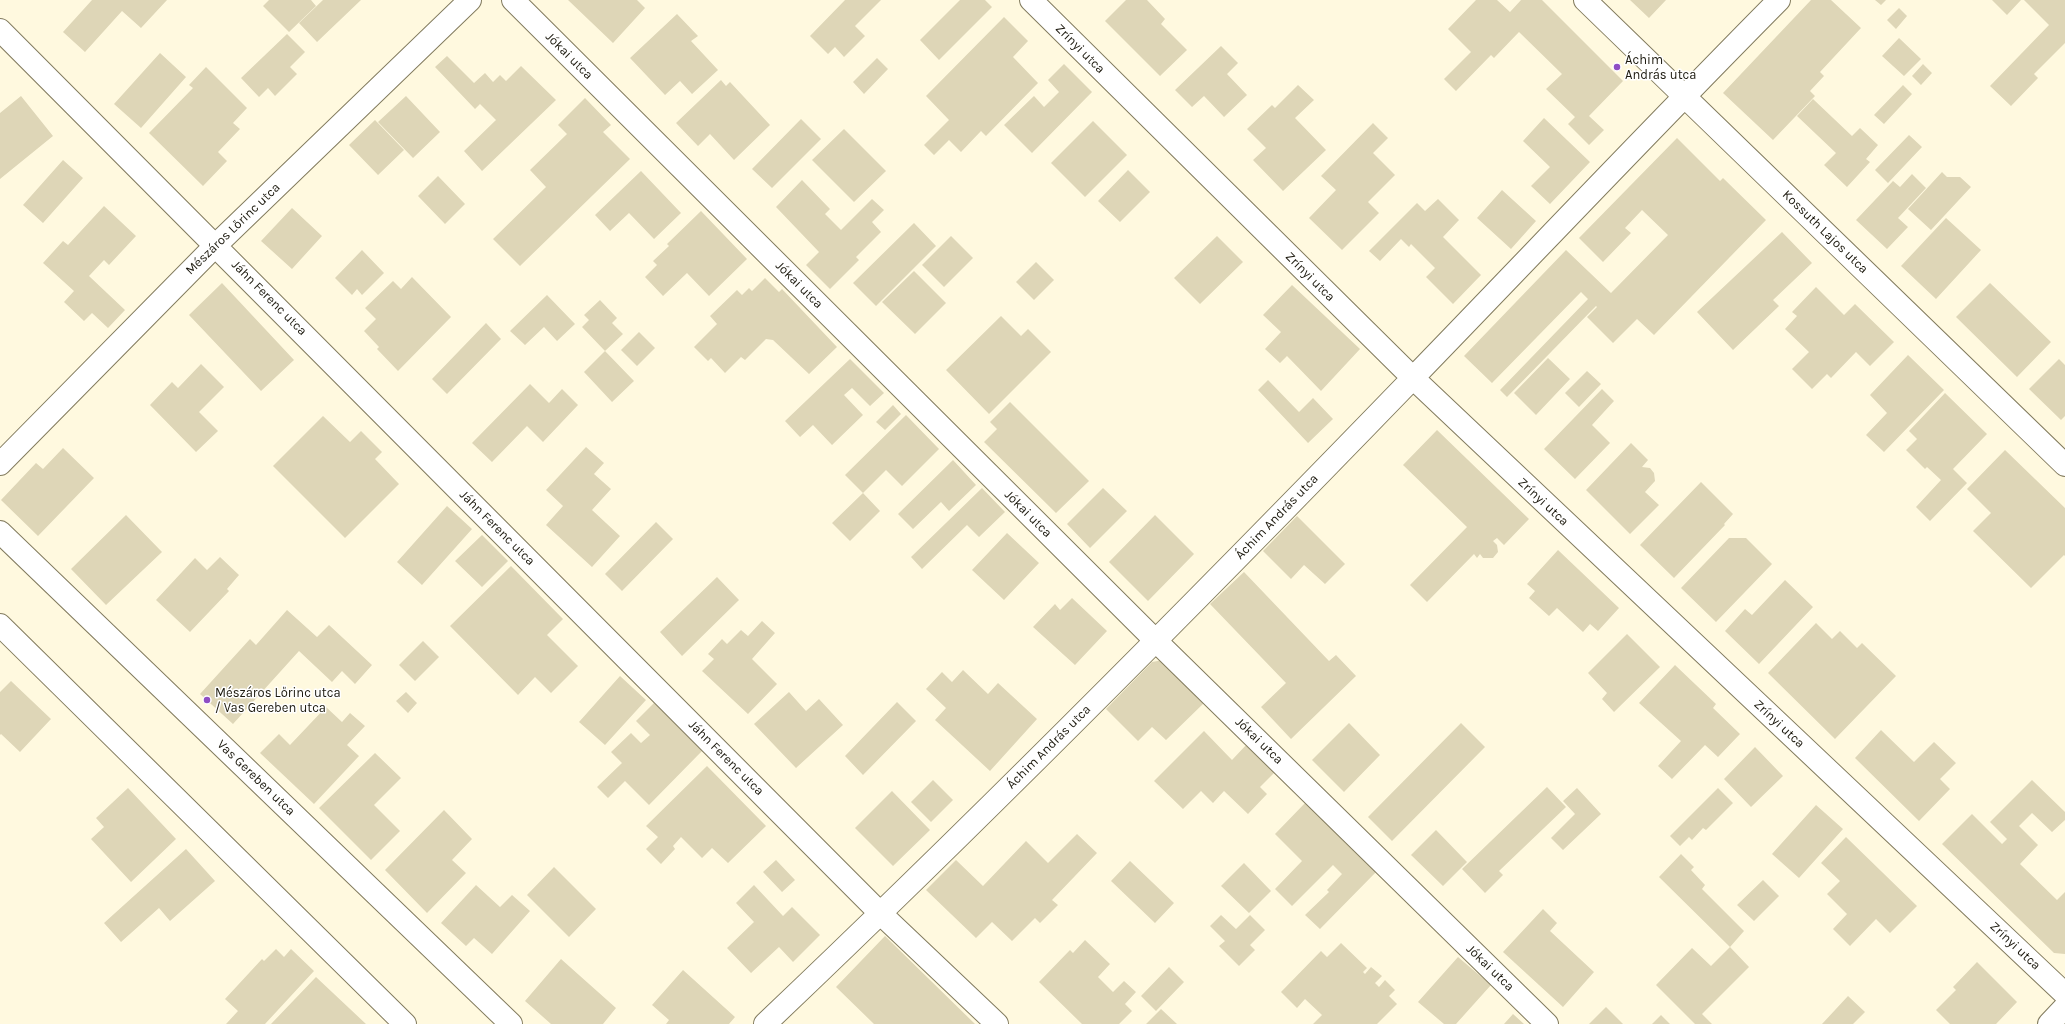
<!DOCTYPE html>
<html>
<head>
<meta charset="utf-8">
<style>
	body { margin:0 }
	canvas { display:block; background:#fff9df }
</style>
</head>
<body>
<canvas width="2065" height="1024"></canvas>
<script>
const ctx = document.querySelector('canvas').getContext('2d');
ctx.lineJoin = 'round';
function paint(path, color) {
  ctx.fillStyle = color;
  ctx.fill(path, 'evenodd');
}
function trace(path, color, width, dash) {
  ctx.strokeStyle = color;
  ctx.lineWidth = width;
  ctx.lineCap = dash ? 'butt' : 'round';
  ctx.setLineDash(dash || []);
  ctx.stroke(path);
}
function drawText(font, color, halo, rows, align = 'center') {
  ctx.font = font + ' Karla,sans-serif';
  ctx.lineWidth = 3;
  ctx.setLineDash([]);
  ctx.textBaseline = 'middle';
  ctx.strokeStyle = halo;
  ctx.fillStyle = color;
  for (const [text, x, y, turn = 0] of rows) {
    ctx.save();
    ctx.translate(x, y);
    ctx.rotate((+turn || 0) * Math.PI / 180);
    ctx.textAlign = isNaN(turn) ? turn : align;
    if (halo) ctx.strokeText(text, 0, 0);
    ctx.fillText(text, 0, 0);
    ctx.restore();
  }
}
paint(new Path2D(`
	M 92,0 L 167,0 L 141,28 L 122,11 L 85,52 L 63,32 Z
	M 269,0 L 311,0 L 316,6 L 289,32 L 263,6 Z
	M 323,0 L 361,0 L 317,42 L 299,23 Z
	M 568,0 L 637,0 L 645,8 L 613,43 Z
	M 845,0 L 881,0 L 855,26 L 865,36 L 844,57 L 835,47 L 828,54 L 810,36 Z
	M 960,0 L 985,0 L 992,7 L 939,60 L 920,40 Z
	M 1126,0 L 1147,0 L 1165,19 L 1161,24 L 1187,50 L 1160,76 L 1105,21 Z
	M 1476,0 L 1497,0 L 1510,12 L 1521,0 L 1542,0 L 1623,81 L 1589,116 L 1604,130 L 1589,145 L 1568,124 L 1575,117 L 1546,89 L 1562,74 L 1519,32 L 1494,58 L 1491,55 L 1456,91 L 1444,79 L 1471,52 L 1448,29 Z
	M 1630,0 L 1666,0 L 1649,18 Z
	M 1811,0 L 1831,0 L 1861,28 L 1820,72 L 1824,76 L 1810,91 L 1815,96 L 1773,140 L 1723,93 Z
	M 1875,0 L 1886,0 L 1881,5 Z
	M 1992,0 L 2021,0 L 2007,15 Z
	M 2024,0 L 2065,0 L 2065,43 L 2034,74 L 2038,78 L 2011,106 L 1990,86 L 2049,25 Z
	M 1899,8 L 1907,16 L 1896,29 L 1887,20 Z
	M 677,14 L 698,36 L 691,41 L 718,70 L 692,94 L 680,81 L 665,95 L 630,58 Z
	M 1004,17 L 1028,41 L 1013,57 L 1038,83 L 986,136 L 981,131 L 961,152 L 949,140 L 934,155 L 924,145 L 949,120 L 926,96 Z
	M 287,34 L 305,52 L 290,67 L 297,74 L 275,96 L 268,88 L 259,97 L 241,78 Z
	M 1899,38 L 1921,59 L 1904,76 L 1882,56 Z
	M 1221,46 L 1238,63 L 1227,74 L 1247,95 L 1224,117 L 1204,96 L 1192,107 L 1175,90 Z
	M 160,53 L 186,77 L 141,128 L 114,104 Z
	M 447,56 L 474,83 L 485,73 L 493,82 L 500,75 L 506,81 L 521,66 L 556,100 L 482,171 L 464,151 L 496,120 L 480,104 L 475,109 L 435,67 Z
	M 877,58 L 888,69 L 864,94 L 853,82 Z
	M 1064,64 L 1092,92 L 1032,153 L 1004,125 L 1034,96 L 1044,107 L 1059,92 L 1048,80 Z
	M 1923,64 L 1932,73 L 1921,85 L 1912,76 Z
	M 206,67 L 247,108 L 233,123 L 240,129 L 218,152 L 227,161 L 203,186 L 149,133 L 193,88 L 189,85 Z
	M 721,80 L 726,86 L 730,82 L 770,125 L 734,160 L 710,134 L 698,146 L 676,123 Z
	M 1298,85 L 1314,100 L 1295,118 L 1326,150 L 1283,191 L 1253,160 L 1266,148 L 1247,129 L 1272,105 L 1275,108 Z
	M 1903,85 L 1912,94 L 1884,124 L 1874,115 Z
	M 21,96 L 53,136 L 0,179 L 0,113 Z
	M 406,96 L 440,132 L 413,158 L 378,122 Z
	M 585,98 L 611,125 L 603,132 L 630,159 L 520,266 L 493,239 L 546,187 L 530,170 L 567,134 L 558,125 Z
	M 1813,99 L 1852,136 L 1860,128 L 1878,145 L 1866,159 L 1870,162 L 1847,187 L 1824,165 L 1836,153 L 1797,116 Z
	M 1544,118 L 1590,162 L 1550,204 L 1531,186 L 1550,167 L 1523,141 Z
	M 801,119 L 821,139 L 772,188 L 752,169 Z
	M 375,120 L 404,150 L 378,175 L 349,145 Z
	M 1093,121 L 1127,155 L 1085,197 L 1051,163 Z
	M 1373,123 L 1388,138 L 1373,153 L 1395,175 L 1368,202 L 1379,213 L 1342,250 L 1309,218 L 1336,190 L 1321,176 Z
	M 844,129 L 886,171 L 854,202 L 812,160 Z
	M 1909,135 L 1922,147 L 1888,183 L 1875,170 Z
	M 1677,138 L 1720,181 L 1723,178 L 1766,220 L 1654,335 L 1637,319 L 1613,343 L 1587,317 L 1597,307 L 1596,306 L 1507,397 L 1500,390 L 1588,299 L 1581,292 L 1492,383 L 1464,356 L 1566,250 L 1611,293 L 1668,235 L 1642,210 L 1625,228 L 1631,233 L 1603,262 L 1579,238 Z
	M 63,160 L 83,178 L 43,223 L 23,205 Z
	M 1128,170 L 1150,192 L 1120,222 L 1098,201 Z
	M 641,171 L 681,213 L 654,239 L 629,213 L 610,231 L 595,215 Z
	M 1942,172 L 1947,177 L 1960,177 L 1971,187 L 1931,230 L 1908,209 Z
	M 1912,174 L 1926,188 L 1898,218 L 1908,227 L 1887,249 L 1856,220 L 1893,181 L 1900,187 Z
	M 438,176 L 465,204 L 445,224 L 418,196 Z
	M 802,180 L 830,209 L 825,214 L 841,230 L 872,199 L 884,210 L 872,222 L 881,232 L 856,257 L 859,260 L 830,289 L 806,265 L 819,252 L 776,207 Z
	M 1502,190 L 1536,221 L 1511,249 L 1477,218 Z
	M 1438,199 L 1459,220 L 1443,237 L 1481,275 L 1453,304 L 1426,277 L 1435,268 L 1411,244 L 1409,247 L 1401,239 L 1380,261 L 1369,251 L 1417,203 L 1425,211 Z
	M 104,206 L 136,236 L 109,265 L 104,260 L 89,276 L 125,310 L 108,328 L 92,313 L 84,321 L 64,302 L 74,291 L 43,263 L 63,241 L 68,245 Z
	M 292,208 L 322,236 L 292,269 L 261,241 Z
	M 701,211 L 747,259 L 709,296 L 687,273 L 663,296 L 645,277 L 657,265 L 653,261 L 669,246 L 667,244 Z
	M 1946,218 L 1981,250 L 1936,299 L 1901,266 Z
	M 914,223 L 936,246 L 876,306 L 853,283 Z
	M 1782,232 L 1812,263 L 1773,300 L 1779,306 L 1733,350 L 1697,312 Z
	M 951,236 L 973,258 L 944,287 L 922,265 Z
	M 1217,236 L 1243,262 L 1200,304 L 1174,278 Z
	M 362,250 L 384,273 L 362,295 L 357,289 L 352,295 L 335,278 Z
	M 1036,262 L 1054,280 L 1034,300 L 1016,282 Z
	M 914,271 L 946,303 L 915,334 L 882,302 Z
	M 412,277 L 451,317 L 398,371 L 377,349 L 379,347 L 364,331 L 376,319 L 365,308 L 393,281 L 401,289 Z
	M 765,278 L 779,292 L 782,289 L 837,347 L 809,374 L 773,340 L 766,339 L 745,360 L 741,357 L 725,373 L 711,358 L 708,361 L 694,347 L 717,324 L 710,316 L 737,290 L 742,295 L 749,288 L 752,291 Z
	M 222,283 L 294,360 L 261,391 L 189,315 Z
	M 1990,283 L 2051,342 L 2017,377 L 1956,317 Z
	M 1292,285 L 1360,349 L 1321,391 L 1287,356 L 1280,363 L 1265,349 L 1281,332 L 1263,315 Z
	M 1816,287 L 1844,315 L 1855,304 L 1894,342 L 1870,366 L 1856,352 L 1831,378 L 1827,374 L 1812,389 L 1792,369 L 1809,352 L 1785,329 L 1797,316 L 1792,312 Z
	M 547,295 L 575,324 L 557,341 L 544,327 L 525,345 L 510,331 Z
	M 600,300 L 617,318 L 612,323 L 623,334 L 605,351 L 582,327 L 589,320 L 584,315 Z
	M 1001,316 L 1021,336 L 1028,329 L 1051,352 L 989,414 L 946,370 Z
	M 486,323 L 501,339 L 447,394 L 432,379 Z
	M 639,332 L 655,348 L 637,366 L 621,350 Z
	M 605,351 L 634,381 L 612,402 L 584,372 Z
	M 1908,355 L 1944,390 L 1884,452 L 1866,435 L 1887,413 L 1870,395 Z
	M 1548,358 L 1570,379 L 1536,415 L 1514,393 Z
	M 850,359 L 884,393 L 870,406 L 852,388 L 844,395 L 863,415 L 832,445 L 813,425 L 800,437 L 785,421 Z
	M 2059,359 L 2065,365 L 2065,416 L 2061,420 L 2029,389 Z
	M 201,364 L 224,387 L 199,412 L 218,431 L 196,452 L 150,405 L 172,382 L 178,388 Z
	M 1587,371 L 1601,384 L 1579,407 L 1565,393 Z
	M 1268,380 L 1299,412 L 1313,398 L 1333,419 L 1308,443 L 1258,390 Z
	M 530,384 L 549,403 L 562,389 L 578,405 L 543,442 L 527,426 L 492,462 L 472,443 Z
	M 1602,389 L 1614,401 L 1592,425 L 1610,443 L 1575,479 L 1544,449 Z
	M 1945,393 L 1987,434 L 1953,469 L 1967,483 L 1930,521 L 1916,507 L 1941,480 L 1927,467 L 1925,469 L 1906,450 L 1917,439 L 1909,431 Z
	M 1010,402 L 1089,481 L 1056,513 L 984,442 L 997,429 L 990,422 Z
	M 893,405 L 901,414 L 885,430 L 876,422 Z
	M 906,415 L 939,449 L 902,486 L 886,470 L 863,493 L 845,475 Z
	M 323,416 L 350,442 L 361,431 L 382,452 L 375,459 L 399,484 L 345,538 L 273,466 Z
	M 1437,430 L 1529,519 L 1504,545 L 1497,538 L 1493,541 L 1497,545 L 1498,552 L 1493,558 L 1483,558 L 1480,554 L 1477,558 L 1474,554 L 1427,602 L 1410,585 L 1467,527 L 1403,465 Z
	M 1631,443 L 1648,460 L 1642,467 L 1650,468 L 1654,473 L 1655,481 L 1645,492 L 1659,505 L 1630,534 L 1586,490 Z
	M 586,447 L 604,463 L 594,474 L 611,489 L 592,510 L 620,536 L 592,567 L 546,525 L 563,506 L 546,490 Z
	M 63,448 L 94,478 L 38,536 L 1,500 L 36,463 L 43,469 Z
	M 2005,450 L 2065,508 L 2065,556 L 2064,555 L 2031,588 L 1973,531 L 1991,513 L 1967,489 Z
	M 953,460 L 976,485 L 949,511 L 941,502 L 913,529 L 898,514 Z
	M 1701,482 L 1733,514 L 1724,524 L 1725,525 L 1674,578 L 1640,545 Z
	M 982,488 L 1005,512 L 979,537 L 967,525 L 922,569 L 911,557 Z
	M 1103,488 L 1127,511 L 1090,548 L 1067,524 Z
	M 863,493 L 880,511 L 850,541 L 832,523 Z
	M 447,506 L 472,529 L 422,585 L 397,562 Z
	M 126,515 L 162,552 L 106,605 L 71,569 Z
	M 1155,515 L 1194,554 L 1148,601 L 1109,562 Z
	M 1297,516 L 1345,564 L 1325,584 L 1304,565 L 1291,579 L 1263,551 Z
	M 656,522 L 673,539 L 622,591 L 605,574 Z
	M 1007,533 L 1039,563 L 1004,600 L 972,570 Z
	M 482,535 L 508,561 L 482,587 L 455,561 Z
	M 1729,538 L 1746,538 L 1772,564 L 1716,622 L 1681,588 Z
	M 1558,550 L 1619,608 L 1598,631 L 1590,624 L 1583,632 L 1557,608 L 1549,616 L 1529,598 L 1535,591 L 1527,584 Z
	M 220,557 L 239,575 L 227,589 L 229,591 L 190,632 L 156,600 L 195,558 L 207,570 Z
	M 511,566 L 563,619 L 547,635 L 578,666 L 551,693 L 535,677 L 518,695 L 450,626 Z
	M 1244,572 L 1329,661 L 1336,655 L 1356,676 L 1291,739 L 1261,707 L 1286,683 L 1210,604 Z
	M 717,577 L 739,600 L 682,656 L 660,632 Z
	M 1785,580 L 1813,607 L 1759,664 L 1725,631 L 1745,609 L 1752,615 Z
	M 1072,598 L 1107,631 L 1075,665 L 1033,627 L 1055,604 L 1060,610 Z
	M 287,610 L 317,637 L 329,625 L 372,665 L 355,684 L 342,671 L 332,682 L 299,651 L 233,724 L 200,694 L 250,639 L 256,645 Z
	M 762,621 L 775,633 L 752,659 L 777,684 L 748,714 L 702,671 L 714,659 L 708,654 L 722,639 L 727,644 L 741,630 L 748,636 Z
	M 1816,623 L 1832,639 L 1840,631 L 1857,648 L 1862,643 L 1896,676 L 1835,739 L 1768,673 Z
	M 1627,634 L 1660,667 L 1614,712 L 1602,699 L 1607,693 L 1588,673 Z
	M 423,641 L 439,657 L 415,681 L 399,665 Z
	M 1163,660 L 1205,702 L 1166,740 L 1152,727 L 1138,741 L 1106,709 L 1152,662 Z
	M 1675,665 L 1716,704 L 1713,708 L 1740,734 L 1718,757 L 1705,745 L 1672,779 L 1658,766 L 1681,741 L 1639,703 Z
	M 963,670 L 988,694 L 998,683 L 1037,719 L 990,771 L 935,720 L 946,708 L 926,689 L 942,672 L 952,682 Z
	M 620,676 L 646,700 L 605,745 L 579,722 Z
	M 11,681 L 51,719 L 20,752 L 1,734 L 0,735 L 0,692 Z
	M 406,692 L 417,703 L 408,713 L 396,701 Z
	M 789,692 L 806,711 L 819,699 L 843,725 L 796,768 L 754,724 Z
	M 897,702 L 916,721 L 863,775 L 845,756 Z
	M 654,703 L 702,751 L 649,805 L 625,781 L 608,798 L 597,787 L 622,763 L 611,752 L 631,733 L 641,743 L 650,735 L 636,721 Z
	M 326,707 L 342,722 L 350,713 L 365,726 L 347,745 L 359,756 L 314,804 L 260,753 L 279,734 L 290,745 Z
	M 1349,723 L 1380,755 L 1344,792 L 1312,760 Z
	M 1461,723 L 1485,747 L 1392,841 L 1368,817 Z
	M 1881,730 L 1914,762 L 1934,742 L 1956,763 L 1940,779 L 1950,789 L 1919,821 L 1855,758 Z
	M 1204,731 L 1232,760 L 1248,743 L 1276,771 L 1260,787 L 1267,794 L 1248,814 L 1224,791 L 1213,803 L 1201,791 L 1183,809 L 1154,781 Z
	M 1755,747 L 1783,776 L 1751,807 L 1724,779 Z
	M 375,753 L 401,778 L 374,805 L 400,831 L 371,860 L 319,808 Z
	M 707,766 L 766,826 L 728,863 L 712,848 L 702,858 L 681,837 L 673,846 L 675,849 L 661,864 L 646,849 L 658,837 L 646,826 Z
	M 933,780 L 953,800 L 931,822 L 911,802 Z
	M 2032,780 L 2065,812 L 2065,820 L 2052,832 L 2032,813 L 2019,826 L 2038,845 L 2020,864 L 2057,900 L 2065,892 L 2065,954 L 2054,953 L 1942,844 L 1972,814 L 2002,844 L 2007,839 L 1990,822 Z
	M 1547,787 L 1566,807 L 1499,871 L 1503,875 L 1485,893 L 1462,869 Z
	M 128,788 L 176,839 L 131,882 L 91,839 L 104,827 L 96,818 Z
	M 1577,788 L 1601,814 L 1563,850 L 1551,838 L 1575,814 L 1563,801 Z
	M 1718,788 L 1733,803 L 1706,830 L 1703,828 L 1692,840 L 1689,837 L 1680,846 L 1670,836 Z
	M 892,791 L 930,830 L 893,866 L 855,828 Z
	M 1307,801 L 1377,871 L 1320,929 L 1305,915 L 1329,892 L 1327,890 L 1342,874 L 1333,865 L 1292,906 L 1275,889 L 1302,861 L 1275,834 Z
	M 1816,805 L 1843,829 L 1799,878 L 1772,854 Z
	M 444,810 L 472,839 L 452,860 L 466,873 L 427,913 L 385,870 Z
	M 1436,830 L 1467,862 L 1443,886 L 1411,855 Z
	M 1077,834 L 1097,853 L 1052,900 L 1058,905 L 1040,923 L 1035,918 L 1012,941 L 992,922 L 976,938 L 926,890 L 956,860 L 983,886 L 1026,841 L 1048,863 Z
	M 1846,837 L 1917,906 L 1890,933 L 1876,919 L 1850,946 L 1833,929 L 1847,914 L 1827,894 L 1840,881 L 1821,863 Z
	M 186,849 L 215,881 L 170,921 L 159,908 L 121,942 L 104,923 Z
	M 1681,854 L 1694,867 L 1691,870 L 1705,885 L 1702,889 L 1744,931 L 1730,947 L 1749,967 L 1702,1014 L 1712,1024 L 1695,1024 L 1656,985 L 1692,948 L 1711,966 L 1730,947 L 1659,877 Z
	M 776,860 L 795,880 L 782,892 L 763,872 Z
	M 1130,861 L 1174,903 L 1155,923 L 1111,881 Z
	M 1244,863 L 1271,891 L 1249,913 L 1221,886 Z
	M 554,867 L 596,909 L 569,937 L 527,895 Z
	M 1763,880 L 1779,896 L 1754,921 L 1737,905 Z
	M 476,885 L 500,907 L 512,895 L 530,911 L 492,954 L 474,938 L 466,946 L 441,923 Z
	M 754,885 L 783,916 L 792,907 L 820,935 L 793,962 L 779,947 L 751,973 L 727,948 L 754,922 L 736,903 Z
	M 1543,909 L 1557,923 L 1550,931 L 1594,972 L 1563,1007 L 1503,952 Z
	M 1221,915 L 1236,929 L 1250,915 L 1265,930 L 1250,945 L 1255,950 L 1239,966 L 1219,946 L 1225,941 L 1210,926 Z
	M 885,936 L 975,1024 L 874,1024 L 836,987 Z
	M 1085,940 L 1110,964 L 1098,977 L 1113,992 L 1124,981 L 1136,992 L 1125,1004 L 1132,1011 L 1119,1024 L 1082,1024 L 1039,982 L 1070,950 L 1073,953 Z
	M 1341,943 L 1367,968 L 1363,972 L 1365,974 L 1371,967 L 1382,976 L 1375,983 L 1379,987 L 1385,980 L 1395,990 L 1389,996 L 1397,1004 L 1377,1024 L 1313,1024 L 1322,1015 L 1305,999 L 1297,1008 L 1281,992 L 1321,951 L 1327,957 Z
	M 276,949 L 284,957 L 291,949 L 314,971 L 265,1024 L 226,1024 L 238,1011 L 225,999 L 262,959 L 264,961 Z
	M 1458,957 L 1491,985 L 1456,1024 L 1444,1024 L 1418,1002 Z
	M 561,959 L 616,1008 L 603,1024 L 551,1024 L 525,1001 Z
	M 1977,962 L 2017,1002 L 1996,1024 L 1950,1024 L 1936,1010 L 1956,990 L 1953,987 Z
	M 1169,967 L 1184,982 L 1156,1011 L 1141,996 Z
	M 683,970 L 735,1017 L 729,1024 L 666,1024 L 669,1020 L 652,1005 Z
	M 316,977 L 366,1024 L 271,1024 Z
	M 1848,996 L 1865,1012 L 1853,1024 L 1822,1024 Z
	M 1606,1007 L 1623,1024 L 1589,1024 Z
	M 1161,1009 L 1177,1024 L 1146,1024 Z
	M 1513,1014 L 1524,1024 L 1504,1024 Z
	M 1661,1015 L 1670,1024 L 1652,1024 Z`), '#ded6b7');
const minor = new Path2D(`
	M 513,0 L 1156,641 L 1547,1024
	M 1031,0 L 1413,378 L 2065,994
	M 1585,0 L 2065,465
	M 0,30 L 881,914 L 997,1024
	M 0,464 L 216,245 L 470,0
	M 0,532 L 511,1024
	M 0,625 L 405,1024
	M 765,1024 C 986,814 1200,598 1411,380 C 1534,253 1655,125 1779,0
	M 2049,1024 L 2065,1007`);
trace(minor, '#827b5e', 24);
trace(minor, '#fff', 22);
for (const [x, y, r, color] of [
	[1617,67,4,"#8e4ec4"],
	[207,700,4,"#8e4ec4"]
]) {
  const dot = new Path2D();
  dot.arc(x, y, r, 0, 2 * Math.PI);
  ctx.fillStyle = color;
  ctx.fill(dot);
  trace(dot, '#fff', 1.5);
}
drawText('13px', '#1b180d', '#fff', [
	["Zrínyi utca",1080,49,45],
	["Jókai utca",569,56,45],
	["Mészáros Lőrinc utca",233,229,-44],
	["Kossuth Lajos utca",1825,232,44],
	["Zrínyi utca",1310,277,45],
	["Jókai utca",799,285,45],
	["Jáhn Ferenc utca",269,298,45],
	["Zrínyi utca",1543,502,43],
	["Jókai utca",1028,514,45],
	["Áchim András utca",1277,517,-46],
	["Jáhn Ferenc utca",497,528,45],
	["Zrínyi utca",1779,724,43],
	["Jókai utca",1259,741,44],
	["Áchim András utca",1049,747,-45],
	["Jáhn Ferenc utca",726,758,45],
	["Vas Gereben utca",256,778,44],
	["Zrínyi utca",2015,946,43],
	["Jókai utca",1490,968,44]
]);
drawText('13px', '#1b180d', '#fff', [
	["Áchim",1625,60],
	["András utca",1625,75],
	["Mészáros Lőrinc utca",215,693],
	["/ Vas Gereben utca",215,708]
], 'left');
</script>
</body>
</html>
